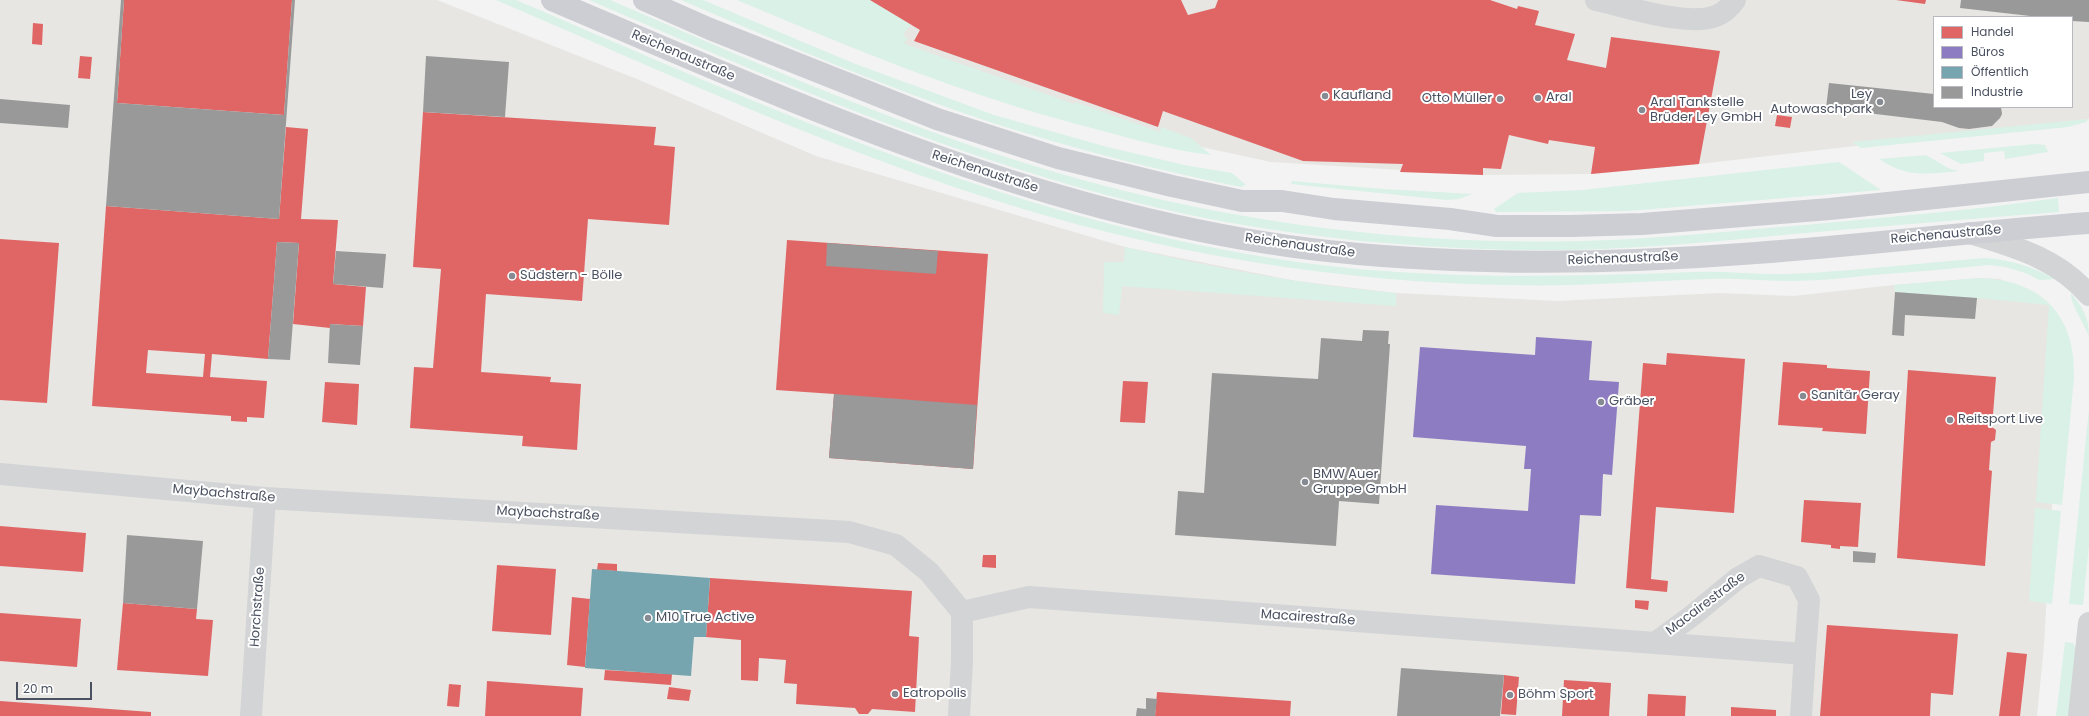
<!DOCTYPE html>
<html>
<head>
<meta charset="utf-8">
<style>
	body { margin:0 }
	#map { position:relative; width:2089px; height:716px; overflow:hidden; background:#f3f3f3; font-family:Poppins,sans-serif }
	canvas { display:block }
	.legend { position:absolute; left:1933px; top:16px; width:140px; height:92px; box-sizing:border-box; background:#fff; border:1px solid #b7b9bf; margin:0; padding:5px 7px; list-style:none; font-size:12px; color:#4a5160 }
	.legend li { display:flex; align-items:center; gap:8px; height:20px }
	.legend b { width:20px; border:1px solid #b7b9bf }
	.scale { position:absolute; left:16px; top:682px; width:76px; height:18px; box-sizing:border-box; border:2px solid #4a5160; border-top:0; padding-left:5px; font-size:12px; line-height:14px; white-space:nowrap; color:#4a5160; -webkit-text-stroke:3px #fff; paint-order:stroke }
</style>
</head>
<body>
<div id="map">
<canvas width="2089" height="716"></canvas>
<ul class="legend">
<li><b style="height:11px;background:#e06666"></b>Handel</li>
<li><b style="height:11px;background:#8e7cc3"></b>Büros</li>
<li><b style="height:11px;background:#76a5af"></b>Öffentlich</li>
<li><b style="height:11px;background:#999"></b>Industrie</li>
</ul>
<div class="scale">20 m</div>
</div>
<script>
const ctx = document.querySelector('canvas').getContext('2d');
ctx.lineJoin = 'round';
function paint(path, color) {
  ctx.fillStyle = color;
  ctx.fill(path, 'evenodd');
}
function trace(path, color, width, dash) {
  ctx.strokeStyle = color;
  ctx.lineWidth = width;
  ctx.lineCap = dash ? 'butt' : 'round';
  ctx.setLineDash(dash || []);
  ctx.stroke(path);
}
function drawText(font, color, halo, rows, align = 'center') {
  ctx.font = font + ' Poppins,sans-serif';
  ctx.lineWidth = 4;
  ctx.setLineDash([]);
  ctx.textBaseline = 'middle';
  ctx.strokeStyle = halo;
  ctx.fillStyle = color;
  for (const [text, x, y, turn = 0] of rows) {
    ctx.save();
    ctx.translate(x, y);
    ctx.rotate((+turn || 0) * Math.PI / 180);
    ctx.textAlign = isNaN(turn) ? turn : align;
    if (halo) ctx.strokeText(text, 0, 0);
    ctx.fillText(text, 0, 0);
    ctx.restore();
  }
}
paint(new Path2D(`
	M 0,0 L 437,0 L 637,79 L 816,156 L 1125,247 L 1296,281 L 1396,293 L 1557,301 L 1719,293 L 1793,296 L 1894,285 L 1979,278 L 2000,279 L 2049,305 L 2061,347 L 2044,645 L 2037,716 L 0,716 Z
	M 777,0 L 2089,0 L 2089,119 L 1699,164 L 1591,174 L 1483,175 L 1271,162 L 1155,137 ZM 1934,17 L 2072,17 L 2072,107 L 1934,107 Z`), '#e7e6e2');
paint(new Path2D(`
	M 496,0 L 516,0 C 761,105 1006,216 1271,258 C 1412,281 1555,277 1697,272 C 1728,271 1758,275 1789,274 C 1854,271 1920,263 1986,258 C 2011,260 2033,267 2055,279 L 2039,280 L 2028,274 L 2006,267 L 1989,265 C 1950,269 1912,272 1873,275 C 1845,278 1816,281 1788,281 C 1762,281 1737,278 1711,279 C 1644,281 1577,287 1509,285 C 1375,283 1241,265 1111,233 C 898,181 697,86 496,0 Z
	M 589,0 L 610,0 C 777,72 944,146 1121,190 C 1281,230 1447,247 1611,240 C 1676,237 1741,230 1805,225 C 1890,217 1974,210 2058,198 L 2059,212 C 1970,219 1882,226 1794,234 C 1701,243 1607,252 1513,250 C 1394,247 1275,235 1159,208 C 961,162 775,80 589,0 Z
	M 681,0 L 703,0 L 853,63 L 994,115 L 1107,147 L 1189,166 L 1232,173 L 1246,185 L 1241,187 C 1157,170 1074,149 993,123 C 887,88 784,44 681,0 Z
	M 737,0 L 870,0 L 911,24 L 903,35 L 908,38 L 904,43 L 908,45 L 1074,104 L 1075,102 L 1160,132 L 1161,127 L 1191,138 L 1211,155 C 1168,150 1127,137 1084,126 C 965,95 851,48 737,0 Z
	M 2088,119 L 2086,122 L 2068,127 L 1861,148 L 1852,142 Z
	M 2035,144 L 2045,145 L 2048,152 L 2005,159 L 2004,151 L 1984,153 L 1984,161 L 1961,164 L 1940,153 Z
	M 1926,155 L 1950,169 L 1959,171 C 1927,174 1907,178 1879,159 Z
	M 1839,162 L 1881,190 L 1629,211 L 1496,212 L 1494,209 L 1518,193 L 1582,190 Z
	M 1292,181 L 1383,189 L 1472,194 L 1459,199 L 1447,200 L 1291,184 Z
	M 1125,247 C 1215,268 1305,285 1396,293 L 1396,306 L 1122,286 L 1119,315 L 1103,313 L 1104,262 L 1124,262 Z
	M 1979,278 C 2042,280 2076,315 2074,378 L 2062,505 L 2036,502 L 2049,305 L 1977,298 L 1895,292 L 1894,285 Z
	M 2071,293 C 2083,308 2089,317 2089,337 C 2085,324 2070,304 2071,293 Z
	M 2089,409 L 2089,545 L 2083,605 L 2069,604 Z
	M 2035,508 L 2061,511 L 2052,604 L 2029,601 Z
	M 2065,642 L 2073,643 L 2077,652 L 2071,716 L 2056,716 Z`), '#d9f1e7');
paint(new Path2D(`
	M 124,0 L 292,0 L 284,115 L 117,103 Z
	M 870,0 L 1181,0 L 1188,15 L 1215,8 L 1218,0 L 1490,0 L 1517,9 L 1518,6 L 1539,11 L 1535,25 L 1575,34 L 1567,60 L 1606,68 L 1611,37 L 1720,51 L 1699,164 L 1591,174 L 1595,147 L 1549,140 L 1548,144 L 1509,135 L 1501,169 L 1483,168 L 1483,175 L 1400,172 L 1403,164 L 1303,161 L 1163,111 L 1158,127 L 914,41 L 920,30 Z
	M 1896,0 L 1926,0 L 1925,4 Z
	M 33,23 L 43,24 L 42,45 L 32,44 Z
	M 80,56 L 92,57 L 90,79 L 78,78 Z
	M 423,112 L 656,127 L 654,145 L 675,147 L 669,225 L 588,219 L 582,301 L 486,294 L 481,372 L 551,377 L 550,382 L 581,384 L 577,450 L 522,446 L 523,436 L 410,428 L 414,367 L 433,368 L 441,269 L 413,267 Z
	M 1777,115 L 1792,117 L 1790,128 L 1775,126 Z
	M 286,127 L 308,129 L 301,219 L 338,220 L 333,284 L 366,287 L 363,326 L 330,324 L 330,328 L 293,324 L 299,243 L 277,242 L 268,359 L 212,354 L 210,377 L 267,381 L 264,418 L 247,417 L 247,422 L 231,421 L 231,416 L 92,406 L 106,206 L 279,219 ZM 148,350 L 205,354 L 203,377 L 146,373 Z
	M 0,239 L 59,243 L 47,403 L 0,400 Z
	M 787,240 L 988,254 L 973,469 L 829,458 L 834,394 L 776,390 Z
	M 1667,353 L 1745,359 L 1734,513 L 1656,507 L 1651,579 L 1668,581 L 1667,592 L 1626,588 L 1643,363 L 1666,365 Z
	M 1783,362 L 1827,365 L 1827,368 L 1870,371 L 1866,434 L 1822,431 L 1823,428 L 1778,425 Z
	M 1908,370 L 1996,377 L 1992,427 L 1996,430 L 1995,440 L 1991,442 L 1989,470 L 1992,471 L 1985,566 L 1897,558 Z
	M 1123,381 L 1148,382 L 1145,423 L 1120,422 Z
	M 325,382 L 359,384 L 357,425 L 322,422 Z
	M 1804,500 L 1861,503 L 1858,547 L 1840,546 L 1840,549 L 1831,548 L 1831,545 L 1801,542 Z
	M 0,526 L 86,533 L 83,572 L 0,566 Z
	M 983,555 L 996,555 L 996,568 L 982,567 Z
	M 598,563 L 617,564 L 617,571 L 597,570 Z
	M 497,565 L 556,569 L 551,635 L 492,631 Z
	M 710,578 L 912,591 L 909,636 L 919,637 L 915,712 L 872,709 L 868,714 L 859,714 L 855,708 L 796,704 L 797,684 L 784,683 L 786,660 L 759,658 L 758,681 L 741,680 L 741,640 L 706,637 Z
	M 572,597 L 590,599 L 585,667 L 567,665 Z
	M 1635,600 L 1649,601 L 1648,610 L 1635,608 Z
	M 123,603 L 197,609 L 196,619 L 213,620 L 208,676 L 117,670 Z
	M 0,613 L 81,619 L 77,667 L 0,661 Z
	M 1827,625 L 1958,634 L 1953,695 L 1931,693 L 1930,716 L 1820,716 Z
	M 2007,652 L 2027,654 L 2020,716 L 1999,716 Z
	M 605,670 L 672,674 L 671,685 L 604,680 Z
	M 1504,675 L 1519,677 L 1516,715 L 1501,714 Z
	M 1564,680 L 1611,683 L 1609,716 L 1562,716 Z
	M 487,681 L 583,688 L 581,716 L 485,716 Z
	M 449,684 L 461,685 L 459,707 L 447,706 Z
	M 669,687 L 691,690 L 689,701 L 667,699 Z
	M 1157,692 L 1291,701 L 1290,716 L 1155,716 Z
	M 1648,694 L 1686,696 L 1685,716 L 1647,716 Z
	M 0,701 L 151,712 L 151,716 L 0,716 Z
	M 1731,707 L 1776,710 L 1776,716 L 1731,716 Z`), '#e06666');
paint(new Path2D(`
	M 1536,337 L 1592,341 L 1589,380 L 1619,382 L 1612,475 L 1603,474 L 1601,516 L 1580,515 L 1575,584 L 1431,574 L 1436,505 L 1528,511 L 1531,469 L 1524,469 L 1526,446 L 1413,437 L 1420,347 L 1535,355 Z`), '#8e7cc3');
paint(new Path2D(`
	M 592,569 L 710,578 L 706,637 L 694,637 L 691,676 L 585,668 Z`), '#76a5af');
paint(new Path2D(`
	M 121,0 L 124,0 L 117,103 L 284,115 L 292,0 L 295,0 L 279,219 L 106,206 Z
	M 1961,0 L 2089,0 L 2089,22 L 2072,21 L 2072,17 L 2039,17 L 1960,8 Z
	M 426,56 L 509,62 L 505,117 L 423,112 Z
	M 1829,83 L 1934,94 L 1934,107 L 2001,107 L 2002,114 L 2000,118 L 1992,126 L 1969,129 L 1959,128 L 1942,122 L 1826,108 Z
	M 0,99 L 70,105 L 68,128 L 0,123 Z
	M 277,242 L 299,243 L 290,360 L 268,359 Z
	M 827,243 L 938,251 L 936,274 L 826,266 Z
	M 336,251 L 386,254 L 383,288 L 333,284 Z
	M 1895,292 L 1977,298 L 1975,319 L 1905,315 L 1904,336 L 1892,335 Z
	M 330,324 L 363,326 L 360,365 L 328,363 Z
	M 1363,330 L 1389,331 L 1388,344 L 1390,344 L 1379,504 L 1339,501 L 1336,546 L 1175,535 L 1178,491 L 1204,493 L 1212,373 L 1318,379 L 1321,338 L 1362,341 Z
	M 834,394 L 977,405 L 973,469 L 829,458 Z
	M 127,535 L 203,541 L 197,609 L 123,603 Z
	M 1853,551 L 1876,553 L 1875,563 L 1853,562 Z
	M 1401,668 L 1504,675 L 1500,716 L 1397,716 Z
	M 1146,698 L 1157,699 L 1155,716 L 1136,716 L 1137,708 L 1146,709 Z`), '#999');
trace(new Path2D(`
	M 1596,0 C 1628,7 1687,27 1716,16 C 1724,13 1730,7 1735,0
	M 1970,233 C 2015,247 2057,258 2089,295
	M 0,474 L 265,498 L 849,532 L 896,545 L 929,572 L 962,612 L 962,661 L 959,716
	M 962,612 L 1029,597 L 1805,654 L 1809,600 L 1797,577 L 1759,566 L 1738,578 L 1693,615 L 1655,643
	M 251,716 L 265,498
	M 1801,716 L 1805,654
	M 2079,716 L 2089,623`), '#d2d4d6', 22);
trace(new Path2D(`
	M 552,0 C 802,106 1054,221 1328,251 C 1469,266 1615,264 1756,253 C 1867,245 1978,231 2089,223
	M 644,0 L 710,29 L 937,119 L 1058,158 L 1172,186 L 1242,201 L 1282,201 L 1334,209 L 1450,219 L 1497,226 L 1571,226 L 1642,224 L 1830,209 L 2089,182`), '#cdced3', 22);
for (const [x, y, r, color] of [
	[1325,96,4,"#858a93"],
	[1538,98,4,"#858a93"],
	[1500,99,4,"#858a93"],
	[1880,102,4,"#858a93"],
	[1642,110,4,"#858a93"],
	[512,276,4,"#858a93"],
	[1803,396,4,"#858a93"],
	[1601,402,4,"#858a93"],
	[1950,420,4,"#858a93"],
	[1305,482,4,"#858a93"],
	[648,618,4,"#858a93"],
	[895,694,4,"#858a93"],
	[1510,695,4,"#858a93"]
]) {
  const dot = new Path2D();
  dot.arc(x, y, r, 0, 2 * Math.PI);
  ctx.fillStyle = color;
  ctx.fill(dot);
  trace(dot, '#fff', 1.5);
}
drawText('13px', '#4a5160', '#fff', [
	["Reichenaustraße",683,56,23],
	["Reichenaustraße",985,172,18],
	["Reichenaustraße",1946,235,-5],
	["Reichenaustraße",1300,246,8],
	["Reichenaustraße",1623,259,-2],
	["Maybachstraße",224,494,5],
	["Maybachstraße",548,514,3],
	["Macairestraße",1706,604,-37],
	["Horchstraße",258,607,-86],
	["Macairestraße",1308,618,4]
]);
drawText('13px', '#4a5160', '#fff', [
	["Ley",1872,95,"right"],
	["Autowaschpark",1872,110,"right"],
	["Kaufland",1333,96],
	["Aral",1546,98],
	["Otto Müller",1492,99,"right"],
	["Aral Tankstelle",1650,103],
	["Brüder Ley GmbH",1650,118],
	["Südstern - Bölle",520,276],
	["Sanitär Geray",1811,396],
	["Gräber",1609,402],
	["Reitsport Live",1958,420],
	["BMW Auer",1313,475],
	["Gruppe GmbH",1313,490],
	["M10 True Active",656,618],
	["Eatropolis",903,694],
	["Böhm Sport",1518,695]
], 'left');
</script>
</body>
</html>
